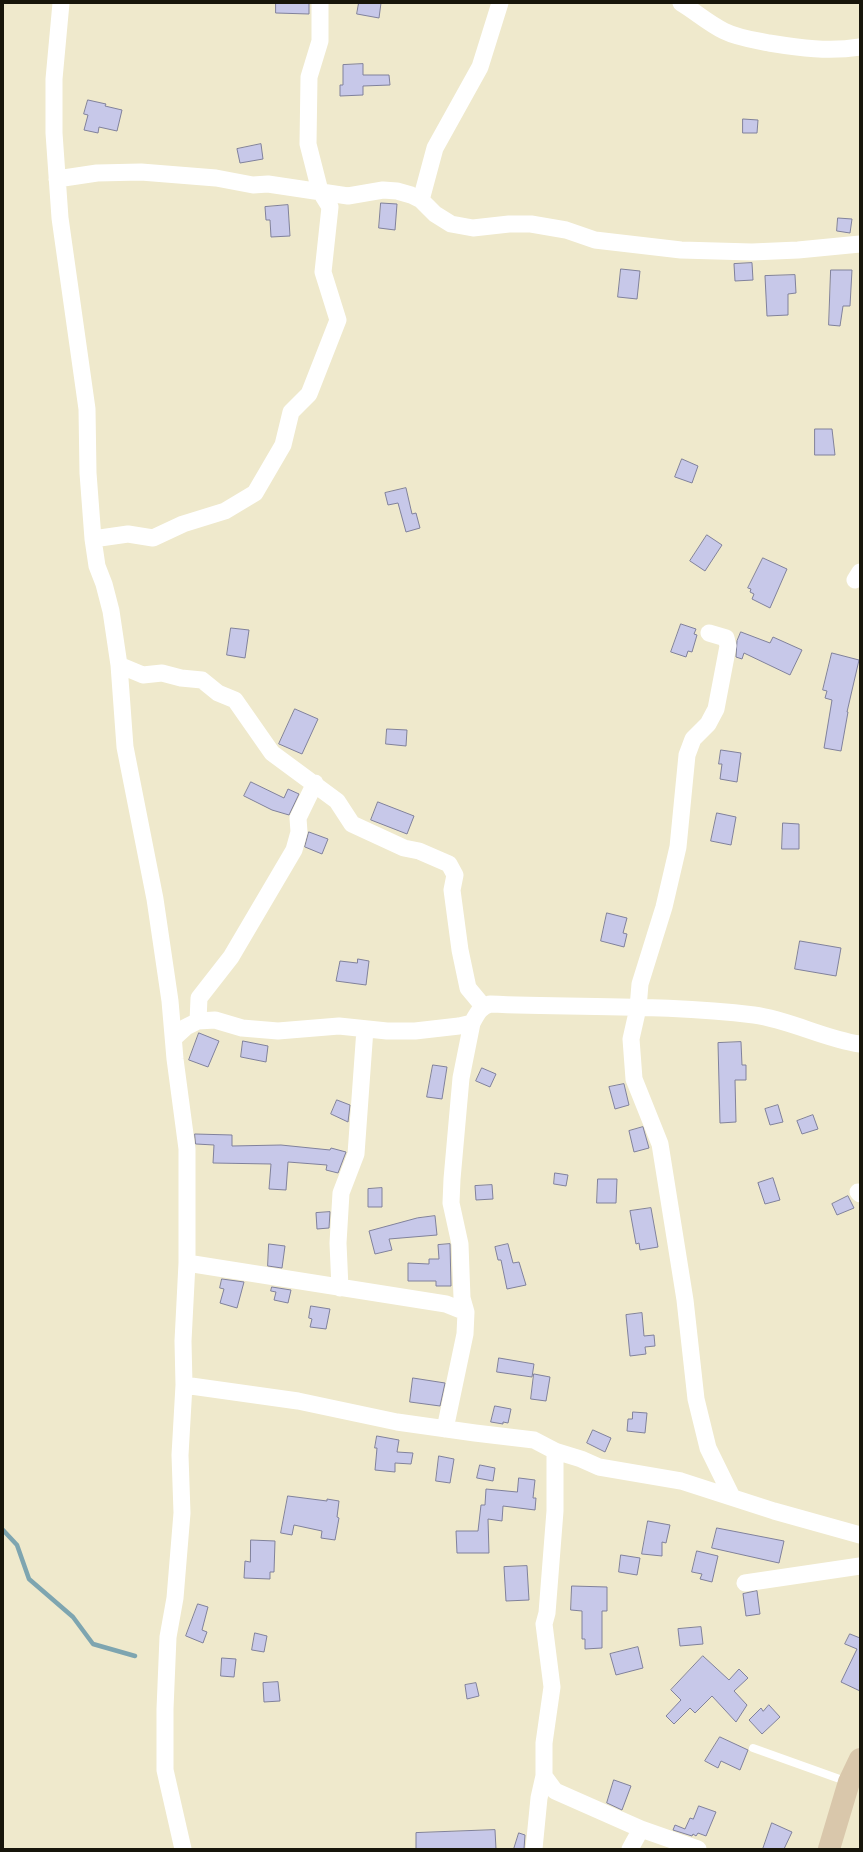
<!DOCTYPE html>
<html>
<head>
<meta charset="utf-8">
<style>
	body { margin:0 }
	#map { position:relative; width:863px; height:1852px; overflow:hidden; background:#efe9cc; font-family:Manrope,sans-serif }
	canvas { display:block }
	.frame { position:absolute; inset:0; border:4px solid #17150a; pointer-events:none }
</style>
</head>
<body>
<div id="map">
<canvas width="863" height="1852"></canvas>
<div class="frame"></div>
</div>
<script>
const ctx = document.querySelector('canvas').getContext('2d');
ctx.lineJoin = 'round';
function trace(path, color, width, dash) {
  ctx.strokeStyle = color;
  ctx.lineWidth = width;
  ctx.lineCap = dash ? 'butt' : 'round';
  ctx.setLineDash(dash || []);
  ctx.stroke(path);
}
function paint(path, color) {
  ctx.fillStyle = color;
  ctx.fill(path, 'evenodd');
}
trace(new Path2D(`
	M 3,1530 L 17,1545 L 29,1579 L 73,1617 L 93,1644 L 135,1656`), '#7ea5b0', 4.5);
const building = new Path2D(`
	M 276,3 L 309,3 L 309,14 L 276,13 Z
	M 359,3 L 381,3 L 379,18 L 357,14 Z
	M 363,64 L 363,75 L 389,75 L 390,85 L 363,86 L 363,95 L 340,96 L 340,85 L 343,85 L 343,65 Z
	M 88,100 L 106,104 L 105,106 L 122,110 L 117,131 L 99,127 L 98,133 L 84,130 L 88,115 L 84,114 Z
	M 743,119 L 758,120 L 757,133 L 743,133 Z
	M 261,144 L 263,159 L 240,163 L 237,149 Z
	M 381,203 L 397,204 L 395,230 L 379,228 Z
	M 288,205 L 290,236 L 271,237 L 270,220 L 266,220 L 265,207 Z
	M 838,218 L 852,219 L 850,233 L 837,231 Z
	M 752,263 L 753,280 L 735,281 L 734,264 Z
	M 621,269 L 640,271 L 637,299 L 618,297 Z
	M 831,270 L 852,270 L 850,306 L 843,306 L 840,326 L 829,325 Z
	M 795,275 L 796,293 L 788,294 L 788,315 L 767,316 L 765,276 Z
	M 815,429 L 832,429 L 835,455 L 815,455 Z
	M 682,459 L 698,466 L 692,483 L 675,477 Z
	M 406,488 L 412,514 L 416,513 L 420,528 L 406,532 L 398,503 L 388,505 L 385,493 Z
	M 707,535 L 722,545 L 705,571 L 690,561 Z
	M 763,558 L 787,569 L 770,608 L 752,599 L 754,594 L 750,592 L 751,589 L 748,588 Z
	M 681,624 L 696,629 L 694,634 L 697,635 L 692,652 L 688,651 L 686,657 L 671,652 Z
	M 231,628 L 249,630 L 245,658 L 227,655 Z
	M 741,632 L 770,643 L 773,637 L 802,650 L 790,675 L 744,653 L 742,659 L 736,657 L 737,641 Z
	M 832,653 L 859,660 L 847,712 L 848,712 L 841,751 L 824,748 L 832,700 L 825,698 L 827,691 L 823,690 Z
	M 295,709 L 318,719 L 302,754 L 279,744 Z
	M 387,729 L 407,730 L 406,746 L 386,744 Z
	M 721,750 L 741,753 L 737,782 L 720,779 L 722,764 L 719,764 Z
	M 251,782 L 284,798 L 288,789 L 299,794 L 289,815 L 272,810 L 244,796 Z
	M 378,802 L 414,816 L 407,834 L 371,820 Z
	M 717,813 L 736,817 L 731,845 L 711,841 Z
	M 783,823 L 799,824 L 799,849 L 782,849 Z
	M 309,832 L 328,839 L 322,854 L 305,847 Z
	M 607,913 L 627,918 L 623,933 L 627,934 L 624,947 L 601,941 Z
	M 800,941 L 841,948 L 836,976 L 795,969 Z
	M 358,959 L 369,961 L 366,985 L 336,981 L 340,961 L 357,963 Z
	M 199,1033 L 219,1041 L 208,1067 L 189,1060 Z
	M 243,1041 L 268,1046 L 266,1062 L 241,1057 Z
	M 741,1042 L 742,1065 L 746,1065 L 746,1080 L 735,1080 L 736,1122 L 720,1123 L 718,1043 Z
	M 433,1065 L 447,1067 L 442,1099 L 427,1097 Z
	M 482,1068 L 496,1074 L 490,1087 L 476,1081 Z
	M 624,1084 L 629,1105 L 615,1109 L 609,1087 Z
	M 337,1100 L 350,1105 L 348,1122 L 331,1114 Z
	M 778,1105 L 783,1122 L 770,1125 L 765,1109 Z
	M 813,1115 L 818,1129 L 802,1134 L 797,1121 Z
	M 643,1127 L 649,1148 L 634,1152 L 629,1131 Z
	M 195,1134 L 232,1135 L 232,1146 L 281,1145 L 330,1150 L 331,1148 L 346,1152 L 338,1173 L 326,1170 L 327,1165 L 288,1162 L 286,1190 L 269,1189 L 271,1164 L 213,1163 L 214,1145 L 196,1144 Z
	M 555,1173 L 568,1175 L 566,1186 L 554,1184 Z
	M 773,1178 L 780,1200 L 765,1204 L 758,1183 Z
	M 598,1179 L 617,1179 L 616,1203 L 597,1203 Z
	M 492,1185 L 493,1199 L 476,1200 L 475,1186 Z
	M 382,1188 L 382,1207 L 368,1207 L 368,1189 Z
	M 848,1196 L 854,1208 L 837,1215 L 832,1204 Z
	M 651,1208 L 658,1247 L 640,1250 L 639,1243 L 636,1244 L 630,1211 Z
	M 330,1212 L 329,1228 L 317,1229 L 316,1213 Z
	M 435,1216 L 437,1235 L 389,1239 L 392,1250 L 375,1254 L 369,1231 L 417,1218 Z
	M 269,1244 L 285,1246 L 282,1268 L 268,1266 Z
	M 450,1244 L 451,1286 L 436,1286 L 436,1281 L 408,1281 L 408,1263 L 429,1264 L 429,1259 L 439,1259 L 438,1245 Z
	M 508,1244 L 513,1263 L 519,1262 L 526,1285 L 507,1289 L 501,1260 L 498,1260 L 495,1247 Z
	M 222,1279 L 244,1282 L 237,1308 L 220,1303 L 224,1289 L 220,1288 Z
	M 272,1287 L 291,1290 L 288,1303 L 274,1300 L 276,1292 L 271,1291 Z
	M 311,1306 L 330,1309 L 326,1329 L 310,1327 L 312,1319 L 309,1318 Z
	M 642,1313 L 644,1336 L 654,1335 L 655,1346 L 645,1347 L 646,1354 L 630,1356 L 626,1315 Z
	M 499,1358 L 534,1364 L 532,1377 L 497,1372 Z
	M 534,1374 L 550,1377 L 546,1401 L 531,1399 Z
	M 413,1378 L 445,1383 L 440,1406 L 410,1402 Z
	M 495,1406 L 511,1409 L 508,1423 L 503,1422 L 503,1424 L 491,1422 Z
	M 633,1412 L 647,1413 L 645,1433 L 627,1431 L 628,1419 L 632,1419 Z
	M 593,1430 L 611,1438 L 605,1452 L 587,1443 Z
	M 377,1436 L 399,1440 L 397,1452 L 413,1453 L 411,1464 L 395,1463 L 395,1472 L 375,1470 L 377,1448 L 375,1448 Z
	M 439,1456 L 454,1459 L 450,1483 L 436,1481 Z
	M 480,1465 L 495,1468 L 493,1481 L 477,1478 Z
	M 519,1478 L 535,1480 L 533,1498 L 536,1498 L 535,1510 L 503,1506 L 502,1521 L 488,1519 L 489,1553 L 457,1553 L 456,1531 L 478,1531 L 481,1505 L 485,1505 L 486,1489 L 517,1492 Z
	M 288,1496 L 327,1501 L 327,1499 L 339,1501 L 337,1517 L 339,1518 L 335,1540 L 321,1538 L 322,1531 L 294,1525 L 292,1535 L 281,1533 Z
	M 648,1521 L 670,1525 L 666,1543 L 662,1542 L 662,1556 L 642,1554 Z
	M 717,1528 L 784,1541 L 779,1563 L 712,1548 Z
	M 251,1540 L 275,1541 L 274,1572 L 270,1572 L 270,1579 L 244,1578 L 245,1561 L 250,1562 Z
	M 697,1551 L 718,1556 L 712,1582 L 700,1579 L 702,1574 L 692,1572 Z
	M 621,1555 L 640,1558 L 637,1575 L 619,1572 Z
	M 527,1566 L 529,1600 L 506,1601 L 504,1567 Z
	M 572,1586 L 607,1587 L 607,1611 L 602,1611 L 602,1648 L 585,1649 L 585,1639 L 582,1639 L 582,1611 L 571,1610 Z
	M 757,1591 L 760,1614 L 746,1616 L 743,1594 Z
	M 198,1604 L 208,1607 L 202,1630 L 207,1632 L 203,1643 L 186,1636 Z
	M 701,1627 L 703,1644 L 680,1646 L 678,1629 Z
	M 255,1633 L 267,1636 L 264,1652 L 252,1650 Z
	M 850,1634 L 860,1638 L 860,1691 L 841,1682 L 857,1649 L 845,1644 Z
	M 638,1647 L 643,1668 L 616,1675 L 610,1654 Z
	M 703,1656 L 729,1680 L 739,1669 L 748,1678 L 734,1691 L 747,1705 L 736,1722 L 712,1696 L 695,1713 L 690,1708 L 674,1724 L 666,1716 L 681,1700 L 671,1690 Z
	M 222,1658 L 236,1659 L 234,1677 L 221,1676 Z
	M 278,1682 L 280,1701 L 264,1702 L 263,1683 Z
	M 476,1683 L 479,1696 L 467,1699 L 465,1685 Z
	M 769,1705 L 780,1717 L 762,1734 L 749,1720 L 761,1708 L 763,1711 Z
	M 720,1737 L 748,1750 L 740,1770 L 721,1761 L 718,1768 L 705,1761 Z
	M 614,1780 L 631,1786 L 622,1810 L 607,1803 Z
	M 699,1806 L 716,1812 L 706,1836 L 698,1833 L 696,1836 L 693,1834 L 692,1836 L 673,1830 L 675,1825 L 685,1829 L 690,1818 L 693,1819 Z
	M 772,1823 L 792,1832 L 784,1849 L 763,1849 Z
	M 495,1830 L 496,1849 L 416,1849 L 416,1833 Z
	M 519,1833 L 525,1835 L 524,1849 L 514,1849 Z`);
paint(building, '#c7c8e9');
trace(building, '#80819b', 1);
trace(new Path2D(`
	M 753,1748 L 848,1782`), '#fff', 8);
trace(new Path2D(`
	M 61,3 L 54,79 L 54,133 L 60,218 L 87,409 L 88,473 L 93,539 L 97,566 L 104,584 L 111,611 L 119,665 L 125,747 L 155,899 L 170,1001 L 175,1059 L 187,1149 L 187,1263 L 183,1341 L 184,1385 L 180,1455 L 182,1513 L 175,1598 L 168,1637 L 165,1709 L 165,1770 L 183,1849
	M 681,3 C 696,12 708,23 724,31 C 738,38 754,40 769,43 C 800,48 829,52 860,47
	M 57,179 L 97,173 L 141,172 L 216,178 L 253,185 L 268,184 L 348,196 L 383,190 L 397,191 L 411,195 L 421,200 L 435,214 L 451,224 L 473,228 L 509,224 L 531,224 L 566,230 L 595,240 L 681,250 L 752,252 L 798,250 L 860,244
	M 421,200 L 435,148 L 480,67 L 500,3
	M 93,539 L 128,534 L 153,538 L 183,524 L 225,511 L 255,493 L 283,445 L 291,412 L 309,394 L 338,320 L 323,272 L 330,207 L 320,191 L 308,144 L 309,77 L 320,41 L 320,3
	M 855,580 L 860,572
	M 709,633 L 726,638 L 728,646 L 716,709 L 708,724 L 693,739 L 687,755 L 678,847 L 664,907 L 640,984 L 638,1008 L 631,1039 L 634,1079 L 660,1144 L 685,1300 L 696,1399 L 708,1448 L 732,1497
	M 119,665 L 143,675 L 162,673 L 181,678 L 202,680 L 218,693 L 235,700 L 272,753 L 337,801 L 352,824 L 404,848 L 419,851 L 449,864 L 455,875 L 452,890 L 460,950 L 468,988 L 483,1006
	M 198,1021 L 199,998 L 231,957 L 294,850 L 299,832 L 298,818 L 315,783
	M 174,1038 L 186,1027 L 198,1021 L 215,1020 L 242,1028 L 278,1031 L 339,1026 L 387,1031 L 415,1031 L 459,1026 L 472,1023 C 477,1014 480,1007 490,1004 C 578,1008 667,1004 754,1015 C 791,1020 824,1039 860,1044
	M 858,1192 L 860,1194
	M 187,1263 L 446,1304 L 466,1312
	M 340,1288 L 338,1243 L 341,1193 L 356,1154 L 365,1029
	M 184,1385 L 298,1401 L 397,1422 L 475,1433 L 534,1440 L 555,1451 L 581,1459 L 599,1467 L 681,1481 L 774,1511 L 860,1535
	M 445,1429 L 465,1334 L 466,1312 L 462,1298 L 460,1244 L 451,1203 L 452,1179 L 461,1078 L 472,1023
	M 555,1451 L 555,1511 L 547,1613 L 544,1624 L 552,1687 L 544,1743 L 544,1776 L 555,1791 L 641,1829 L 698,1849
	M 745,1583 L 860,1566
	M 534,1849 L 539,1798 L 544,1776
	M 630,1849 L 641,1829`), '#fff', 17);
trace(new Path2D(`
	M 829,1849 L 849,1782 L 860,1759`), '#d9c7ab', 22);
</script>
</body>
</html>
